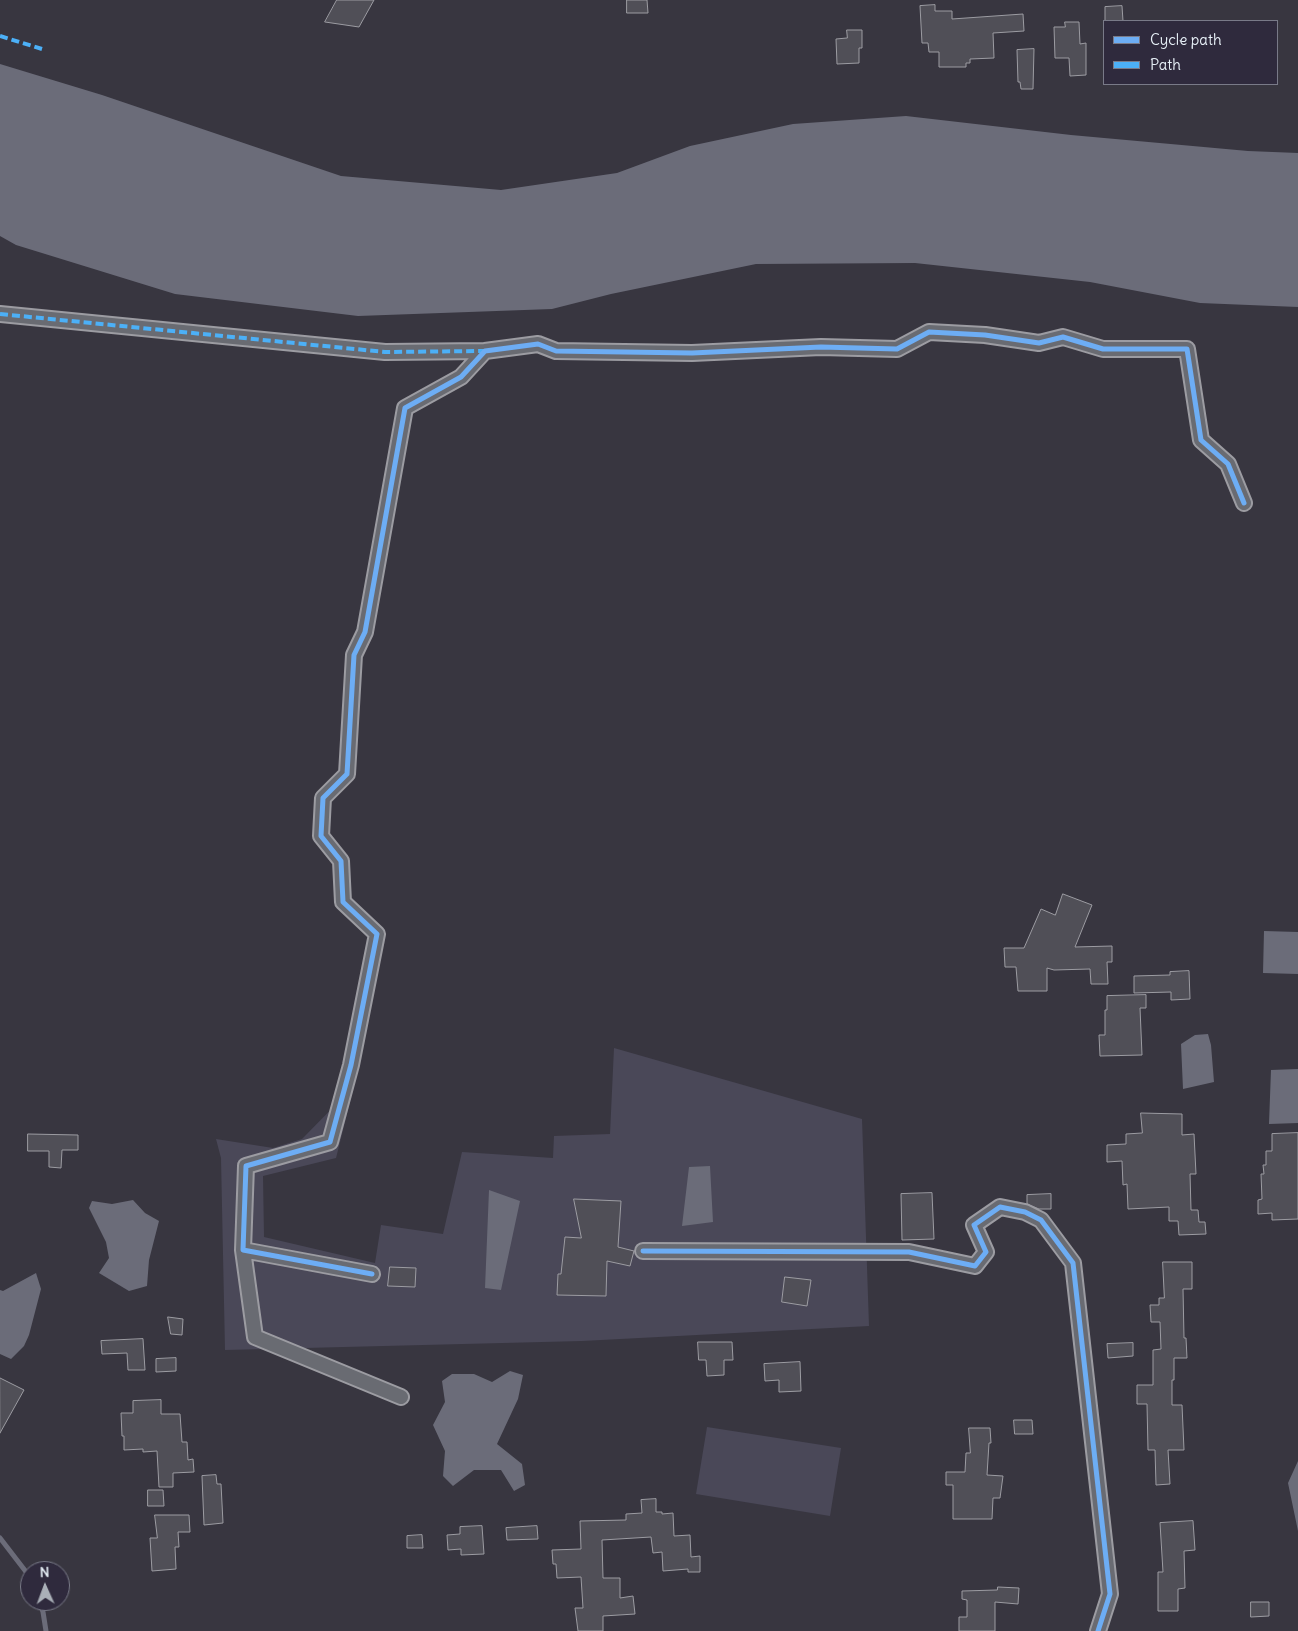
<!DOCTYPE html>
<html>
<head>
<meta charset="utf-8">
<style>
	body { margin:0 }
	#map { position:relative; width:1298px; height:1631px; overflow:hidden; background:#383640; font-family:Delius,sans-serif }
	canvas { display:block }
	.legend { position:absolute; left:1103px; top:20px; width:175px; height:65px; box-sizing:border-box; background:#2f2a3d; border:1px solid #797a88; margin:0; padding:6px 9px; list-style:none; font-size:15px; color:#e8f1f8 }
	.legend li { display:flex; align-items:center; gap:10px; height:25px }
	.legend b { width:25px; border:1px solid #797a88 }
	.north { position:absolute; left:20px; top:1561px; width:50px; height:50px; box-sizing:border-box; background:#2f2a3d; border:1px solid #797a88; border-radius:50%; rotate:358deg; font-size:14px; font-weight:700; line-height:20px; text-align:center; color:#e8f1f8 }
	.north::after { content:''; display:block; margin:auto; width:18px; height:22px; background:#aab0b8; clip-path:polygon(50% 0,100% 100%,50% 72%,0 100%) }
</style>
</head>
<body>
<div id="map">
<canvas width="1298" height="1631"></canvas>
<ul class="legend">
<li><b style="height:6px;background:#6dadf4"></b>Cycle path</li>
<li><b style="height:6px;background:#4cb0f7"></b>Path</li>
</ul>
<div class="north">N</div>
</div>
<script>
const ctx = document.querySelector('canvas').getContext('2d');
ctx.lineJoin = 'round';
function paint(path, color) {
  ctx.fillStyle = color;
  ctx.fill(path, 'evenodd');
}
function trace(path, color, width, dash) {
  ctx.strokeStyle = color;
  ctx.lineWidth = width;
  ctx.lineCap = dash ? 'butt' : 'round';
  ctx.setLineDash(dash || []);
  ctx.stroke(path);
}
paint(new Path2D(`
	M 614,1048 L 862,1119 L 869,1326 L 582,1341 L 225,1350 L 221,1158 L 216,1139 L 273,1148 L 302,1139 L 354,1086 L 336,1158 L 263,1176 L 264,1237 L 375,1263 L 381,1225 L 443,1234 L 462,1152 L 553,1158 L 554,1136 L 610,1134 Z
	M 707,1427 L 841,1448 L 830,1516 L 696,1494 Z`), '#4a4858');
paint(new Path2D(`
	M 0,64 L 102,95 L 341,176 L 501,190 L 617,173 L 690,146 L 793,124 L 906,116 L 1071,135 L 1248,151 L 1298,153 L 1298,307 L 1200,303 L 1090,282 L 915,263 L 756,264 L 611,294 L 552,309 L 358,316 L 175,294 L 16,245 L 0,236 Z
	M 1264,931 L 1298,932 L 1298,974 L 1263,973 Z
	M 1208,1034 L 1211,1045 L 1214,1082 L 1183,1089 L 1181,1044 L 1195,1035 Z
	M 1298,1069 L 1298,1123 L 1269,1124 L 1271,1070 Z
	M 710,1166 L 713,1222 L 682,1226 L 689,1167 Z
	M 489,1190 L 520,1201 L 501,1290 L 485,1288 Z
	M 133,1200 L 145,1213 L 159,1221 L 149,1260 L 147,1286 L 129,1291 L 99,1273 L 109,1258 L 106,1242 L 89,1208 L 92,1201 L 112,1204 Z
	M 36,1273 L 41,1289 L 29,1335 L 24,1346 L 11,1359 L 0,1354 L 0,1290 L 3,1291 Z
	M 510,1371 L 523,1375 L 518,1399 L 497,1444 L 522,1464 L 525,1485 L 514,1491 L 501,1470 L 474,1470 L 453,1486 L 443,1476 L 445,1451 L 433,1425 L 445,1402 L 442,1381 L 452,1374 L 474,1374 L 492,1382 Z
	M 1298,1461 L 1298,1531 L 1288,1483 Z`), '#6b6c79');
trace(new Path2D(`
	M 0,1538 L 30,1577
	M 39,1601 L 43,1612 L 46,1631`), '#6b6c79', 5);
const building = new Path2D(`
	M 337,0 L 374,0 L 359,27 L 325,22 Z
	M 627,0 L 647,0 L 648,13 L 627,13 Z
	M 935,5 L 935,11 L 952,11 L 952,19 L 1023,14 L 1024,31 L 993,33 L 994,58 L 970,59 L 970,63 L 966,63 L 966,67 L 939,67 L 939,52 L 929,52 L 928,43 L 922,43 L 920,6 Z
	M 1122,6 L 1123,21 L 1105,21 L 1105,7 Z
	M 1065,22 L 1079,22 L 1080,44 L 1086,43 L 1086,75 L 1070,76 L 1069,58 L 1055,58 L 1054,27 L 1065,27 Z
	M 847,30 L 862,30 L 862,48 L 859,48 L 859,63 L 837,64 L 836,39 L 847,38 Z
	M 1034,49 L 1033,89 L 1021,89 L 1020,82 L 1018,82 L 1017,50 Z
	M 1063,894 L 1092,905 L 1075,947 L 1112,946 L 1112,962 L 1107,962 L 1108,984 L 1091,984 L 1090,969 L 1054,970 L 1047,968 L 1047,991 L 1018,991 L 1016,967 L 1005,967 L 1004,948 L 1024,948 L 1041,909 L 1055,915 Z
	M 1189,971 L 1190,999 L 1171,1000 L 1171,992 L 1134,993 L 1134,976 L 1170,975 L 1170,972 Z
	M 1146,995 L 1146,1008 L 1140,1008 L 1142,1055 L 1100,1056 L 1099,1035 L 1105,1035 L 1105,1010 L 1107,1010 L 1107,996 Z
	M 1141,1113 L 1182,1114 L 1182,1135 L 1194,1134 L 1196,1174 L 1190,1174 L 1191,1210 L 1198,1210 L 1199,1222 L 1205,1222 L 1206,1234 L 1179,1235 L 1178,1221 L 1169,1221 L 1169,1207 L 1128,1209 L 1127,1184 L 1123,1185 L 1122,1161 L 1107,1162 L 1107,1145 L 1126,1144 L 1126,1134 L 1142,1133 Z
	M 1298,1133 L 1298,1219 L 1272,1220 L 1272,1213 L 1258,1214 L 1258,1200 L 1262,1199 L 1261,1174 L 1264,1174 L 1263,1165 L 1266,1165 L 1266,1151 L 1272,1151 L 1272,1134 Z
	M 28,1134 L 78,1135 L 78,1150 L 62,1150 L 61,1168 L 49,1167 L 49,1151 L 28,1151 Z
	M 932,1193 L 934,1239 L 902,1240 L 901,1194 Z
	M 1051,1194 L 1051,1209 L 1039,1209 L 1027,1204 L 1027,1195 Z
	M 574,1199 L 621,1201 L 618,1247 L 634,1251 L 630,1266 L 607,1261 L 606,1296 L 557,1295 L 558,1274 L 561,1274 L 565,1237 L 581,1238 Z
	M 1163,1262 L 1192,1262 L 1192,1289 L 1183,1289 L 1184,1338 L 1186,1338 L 1187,1358 L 1174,1358 L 1174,1380 L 1172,1380 L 1172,1405 L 1182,1405 L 1184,1450 L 1168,1450 L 1170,1484 L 1156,1485 L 1155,1450 L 1148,1450 L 1147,1404 L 1137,1404 L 1137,1385 L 1153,1385 L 1153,1350 L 1161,1349 L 1160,1322 L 1151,1322 L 1150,1305 L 1159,1305 L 1159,1298 L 1164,1298 Z
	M 390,1267 L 416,1268 L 415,1287 L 388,1286 Z
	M 785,1277 L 811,1280 L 807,1306 L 782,1302 Z
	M 168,1317 L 183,1319 L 182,1335 L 171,1334 Z
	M 143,1339 L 145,1370 L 128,1370 L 127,1353 L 102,1354 L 101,1341 Z
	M 698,1342 L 732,1342 L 733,1360 L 724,1360 L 724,1375 L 707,1376 L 706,1360 L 699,1360 Z
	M 1133,1343 L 1133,1356 L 1108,1358 L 1107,1344 Z
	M 176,1358 L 176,1371 L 156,1372 L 156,1359 Z
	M 800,1362 L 801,1391 L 779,1392 L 779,1380 L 765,1381 L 764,1364 Z
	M 0,1378 L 24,1390 L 0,1433 Z
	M 161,1400 L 161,1414 L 180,1414 L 182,1442 L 187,1442 L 188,1460 L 193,1459 L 194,1472 L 173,1473 L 173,1487 L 159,1487 L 157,1451 L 143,1452 L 143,1449 L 124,1450 L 124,1436 L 122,1436 L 121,1413 L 133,1413 L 133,1401 Z
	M 1014,1420 L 1032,1420 L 1033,1434 L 1015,1434 Z
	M 969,1428 L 990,1428 L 991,1443 L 989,1443 L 987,1475 L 1003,1476 L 1000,1498 L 993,1498 L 992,1519 L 953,1519 L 953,1485 L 946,1485 L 946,1472 L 965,1472 L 966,1453 L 970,1453 Z
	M 216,1475 L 217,1484 L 221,1484 L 223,1523 L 204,1525 L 202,1476 Z
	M 148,1490 L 163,1490 L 164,1506 L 148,1506 Z
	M 656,1499 L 656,1512 L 662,1512 L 662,1514 L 673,1513 L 674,1536 L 690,1535 L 691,1557 L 700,1556 L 700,1572 L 688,1572 L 688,1569 L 663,1571 L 662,1552 L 653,1553 L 651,1537 L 602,1540 L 603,1578 L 620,1578 L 620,1598 L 633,1596 L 635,1614 L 603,1616 L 603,1631 L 578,1631 L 575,1608 L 583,1608 L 581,1577 L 557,1578 L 556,1564 L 553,1564 L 552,1550 L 581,1549 L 580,1521 L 626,1520 L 626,1514 L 642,1513 L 641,1500 Z
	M 155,1515 L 189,1515 L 190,1532 L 178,1532 L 179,1547 L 175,1547 L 176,1569 L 152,1571 L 150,1538 L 157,1538 Z
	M 1193,1521 L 1195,1550 L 1184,1551 L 1185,1588 L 1178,1589 L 1178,1611 L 1158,1611 L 1158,1572 L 1163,1572 L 1160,1523 Z
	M 482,1526 L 484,1554 L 461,1555 L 461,1549 L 448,1550 L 447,1535 L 460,1534 L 460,1527 Z
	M 537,1526 L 538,1539 L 507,1540 L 506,1528 Z
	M 422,1535 L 423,1548 L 407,1548 L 407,1536 Z
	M 998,1587 L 1019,1588 L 1018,1604 L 995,1602 L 995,1631 L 959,1631 L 959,1617 L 967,1617 L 967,1600 L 962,1599 L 962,1591 L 997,1590 Z
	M 1251,1602 L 1269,1602 L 1269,1616 L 1251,1617 Z`);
paint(building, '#504f57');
trace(building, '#9c9ca2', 1);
const minor = new Path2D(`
	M 0,314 L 385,352 L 485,351
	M 243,1250 L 255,1337 L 401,1397
	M 643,1251 L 909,1252 L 975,1266 L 986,1252 L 974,1225 L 1000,1207 L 1025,1212 L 1041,1220 L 1073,1263 L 1110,1594 L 1098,1631
	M 372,1274 L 243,1250 L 246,1166 L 330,1142 L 351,1065 L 377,934 L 343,902 L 341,861 L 321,836 L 323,798 L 347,774 L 354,655 L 365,632 L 405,408 L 461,377 L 485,351 L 538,344 L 556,351 L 692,353 L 821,347 L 897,349 L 929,332 L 985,335 L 1039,343 L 1063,337 L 1103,349 L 1187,349 L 1201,440 L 1228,464 L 1244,503`);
trace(minor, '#9c9ca2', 18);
trace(minor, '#696b72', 14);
trace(new Path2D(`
	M 0,36 L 42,49
	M 0,314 L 385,352 L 485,351`), '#4cb0f7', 4, [8, 4]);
trace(new Path2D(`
	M 643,1251 L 909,1252 L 975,1266 L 986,1252 L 974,1225 L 1000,1207 L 1025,1212 L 1041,1220 L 1073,1263 L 1110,1594 L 1098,1631
	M 372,1274 L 243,1250 L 246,1166 L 330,1142 L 351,1065 L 377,934 L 343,902 L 341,861 L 321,836 L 323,798 L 347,774 L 354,655 L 365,632 L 405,408 L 461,377 L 485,351 L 538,344 L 556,351 L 692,353 L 821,347 L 897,349 L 929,332 L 985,335 L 1039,343 L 1063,337 L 1103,349 L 1187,349 L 1201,440 L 1228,464 L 1244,503`), '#6dadf4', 5);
</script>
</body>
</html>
